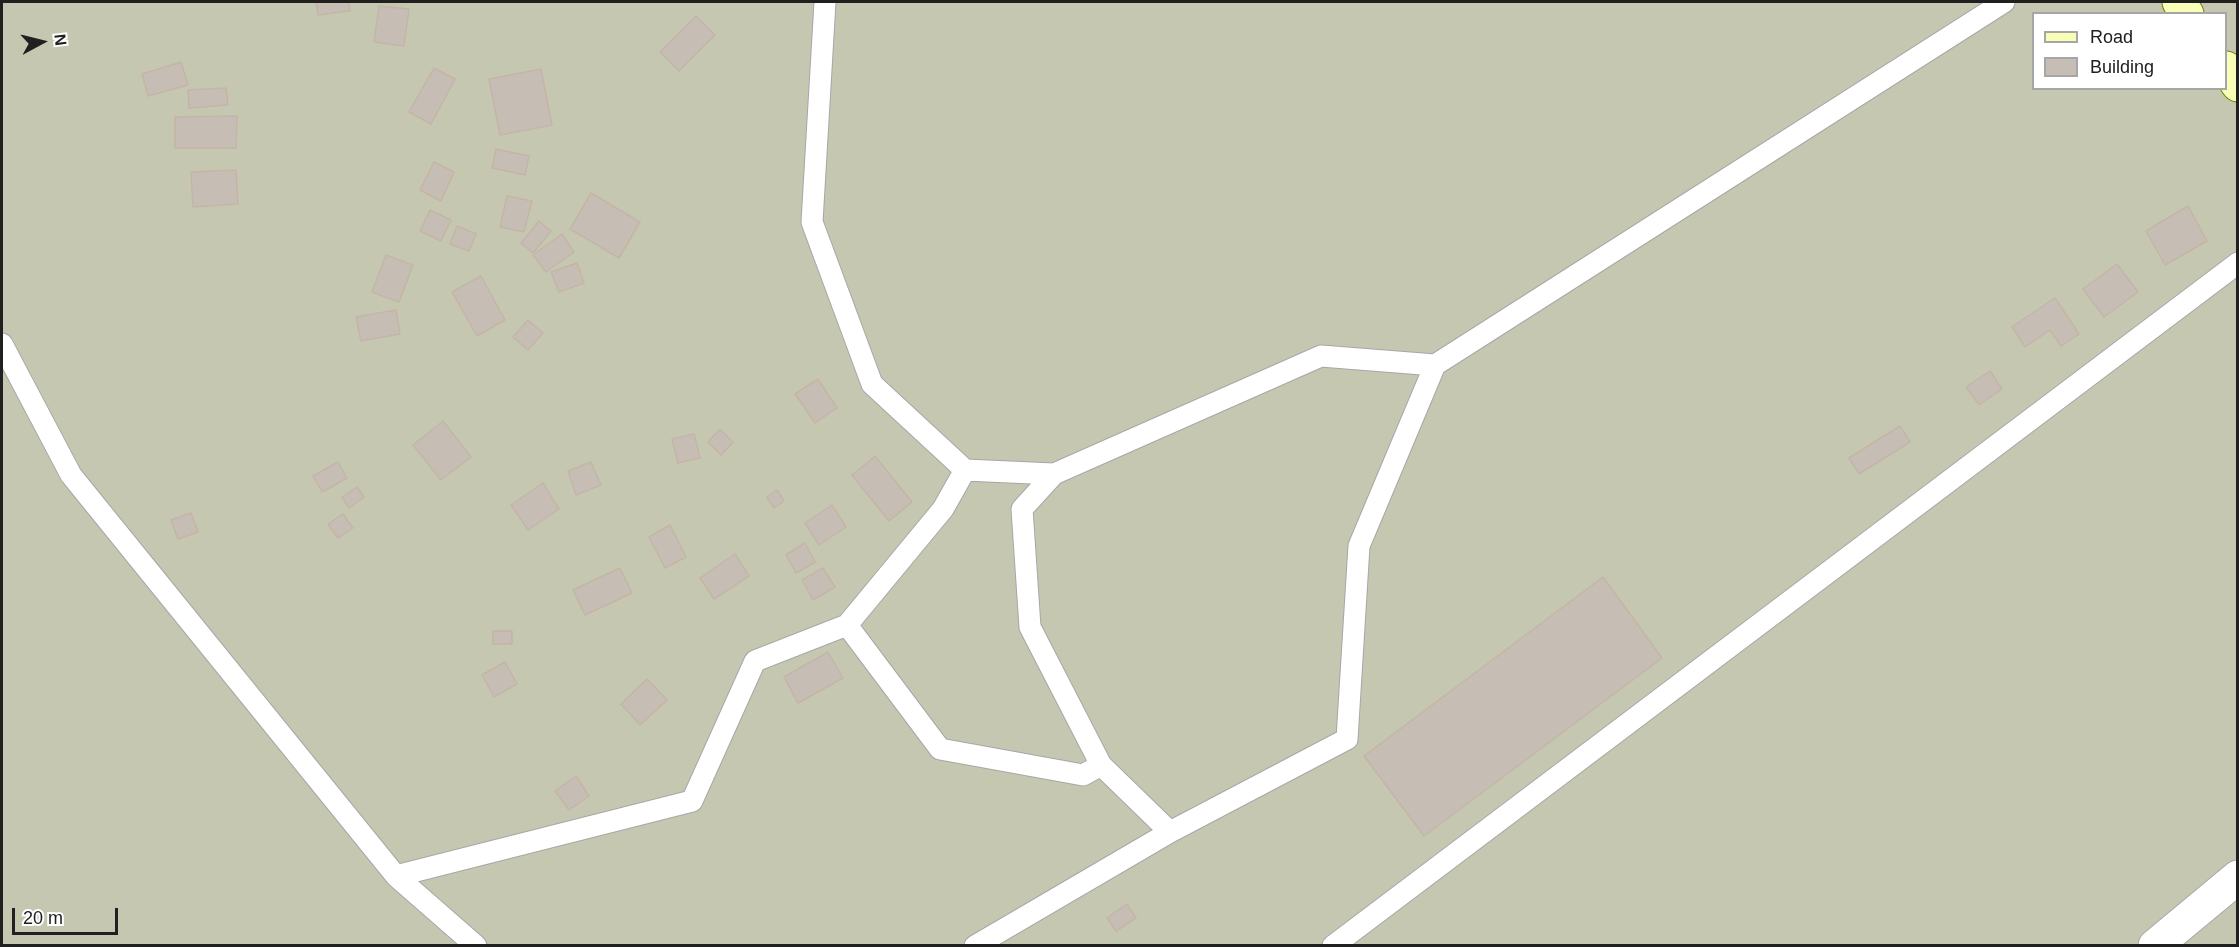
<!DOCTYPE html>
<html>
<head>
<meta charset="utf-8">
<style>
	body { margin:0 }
	#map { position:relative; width:2239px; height:947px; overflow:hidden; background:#f1eee6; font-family:Arial,sans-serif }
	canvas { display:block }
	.frame { position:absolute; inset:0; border:3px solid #202020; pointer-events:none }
	.legend { position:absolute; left:2032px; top:12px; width:195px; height:78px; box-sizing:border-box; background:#fff; border:2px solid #a6a6a6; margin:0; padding:8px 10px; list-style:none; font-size:18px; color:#202020 }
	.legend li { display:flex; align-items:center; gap:12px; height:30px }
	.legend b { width:30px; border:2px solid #a6a6a6 }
	.north { position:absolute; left:12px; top:12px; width:60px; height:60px; -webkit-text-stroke:4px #fff; paint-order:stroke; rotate:83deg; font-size:16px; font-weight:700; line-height:24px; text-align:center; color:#202020 }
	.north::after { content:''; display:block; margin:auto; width:21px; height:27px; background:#202020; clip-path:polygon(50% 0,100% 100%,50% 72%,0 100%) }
	.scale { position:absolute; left:12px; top:908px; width:106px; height:27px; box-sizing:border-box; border:3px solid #202020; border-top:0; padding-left:8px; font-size:18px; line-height:21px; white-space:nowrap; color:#202020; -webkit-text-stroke:4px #fff; paint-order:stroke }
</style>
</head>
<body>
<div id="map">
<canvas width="2239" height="947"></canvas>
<div class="frame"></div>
<ul class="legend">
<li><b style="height:8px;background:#f8feb7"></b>Road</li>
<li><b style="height:16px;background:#c6beb5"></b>Building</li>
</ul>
<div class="north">N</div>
<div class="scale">20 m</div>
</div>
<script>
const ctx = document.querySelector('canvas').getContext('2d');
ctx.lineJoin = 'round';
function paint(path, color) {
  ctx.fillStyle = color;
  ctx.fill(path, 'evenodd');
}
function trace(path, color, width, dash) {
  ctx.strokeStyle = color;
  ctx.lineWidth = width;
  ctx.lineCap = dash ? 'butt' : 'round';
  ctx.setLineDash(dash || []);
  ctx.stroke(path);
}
paint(new Path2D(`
	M 2,2 L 2237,2 L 2237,945 L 2,945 ZM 2034,14 L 2226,14 L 2226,88 L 2034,88 Z`), '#c6c7b0');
const building = new Path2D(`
	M 316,2 L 349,2 L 350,11 L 318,15 Z
	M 379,6 L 409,9 L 404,46 L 374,42 Z
	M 696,16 L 715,35 L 679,71 L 660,52 Z
	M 181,62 L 188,85 L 148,96 L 142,74 Z
	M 434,68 L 455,79 L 431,124 L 409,112 Z
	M 541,69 L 552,125 L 500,135 L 489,79 Z
	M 226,88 L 228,105 L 189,108 L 188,90 Z
	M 237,116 L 236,148 L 175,148 L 175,117 Z
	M 496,149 L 529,156 L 525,175 L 492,168 Z
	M 434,162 L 454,172 L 441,201 L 420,190 Z
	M 236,170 L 238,204 L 193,207 L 191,172 Z
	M 591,193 L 640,222 L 619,258 L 570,229 Z
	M 507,196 L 532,201 L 524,232 L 500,227 Z
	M 2188,206 L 2207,241 L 2165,265 L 2146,231 Z
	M 430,210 L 451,220 L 441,241 L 420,231 Z
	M 539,221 L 551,231 L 533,253 L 521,243 Z
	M 457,226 L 476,234 L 469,251 L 450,244 Z
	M 562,234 L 574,252 L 546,272 L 533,255 Z
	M 386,255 L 413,265 L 399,302 L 372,292 Z
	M 577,263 L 584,283 L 559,292 L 551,272 Z
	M 2117,264 L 2138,292 L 2104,317 L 2083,289 Z
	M 481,276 L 505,320 L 477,336 L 452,292 Z
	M 2055,298 L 2079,334 L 2061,346 L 2050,330 L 2025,347 L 2012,327 Z
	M 396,310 L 400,334 L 361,341 L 356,317 Z
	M 528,320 L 543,333 L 528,350 L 513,337 Z
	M 1990,371 L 2002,389 L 1979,405 L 1966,387 Z
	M 818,379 L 837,408 L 815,423 L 795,394 Z
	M 443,421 L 471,457 L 441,480 L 413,445 Z
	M 1900,426 L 1910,442 L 1859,474 L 1849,458 Z
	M 720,429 L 733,442 L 721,455 L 708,442 Z
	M 694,434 L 700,458 L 678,463 L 672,439 Z
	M 875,456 L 912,502 L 889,521 L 852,475 Z
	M 338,462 L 347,478 L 322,492 L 313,476 Z
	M 591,462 L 601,485 L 576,495 L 568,471 Z
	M 543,483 L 559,509 L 528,530 L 511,505 Z
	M 357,487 L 364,497 L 349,508 L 342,497 Z
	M 777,490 L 784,501 L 774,508 L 767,497 Z
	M 832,505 L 846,527 L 819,545 L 805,523 Z
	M 191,513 L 198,532 L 178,539 L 171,520 Z
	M 343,514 L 353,528 L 338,538 L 328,524 Z
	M 670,525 L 686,557 L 665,568 L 649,537 Z
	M 805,543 L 815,562 L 796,573 L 786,555 Z
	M 735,554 L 749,576 L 714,599 L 700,578 Z
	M 620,568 L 632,593 L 585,615 L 573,590 Z
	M 823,568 L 835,587 L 813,600 L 802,580 Z
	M 1603,577 L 1662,658 L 1424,836 L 1364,756 Z
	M 493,631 L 512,631 L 512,644 L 493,644 Z
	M 828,652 L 843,678 L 798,703 L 784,677 Z
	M 505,662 L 517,684 L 494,697 L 482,675 Z
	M 647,679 L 667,700 L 640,725 L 621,704 Z
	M 576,776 L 589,796 L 569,810 L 555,791 Z
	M 1127,904 L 1136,918 L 1116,931 L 1107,918 Z`);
paint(building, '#c6beb5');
trace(building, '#c4b5a7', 1.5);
const lane = new Path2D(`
	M 825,2 L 812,222 L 872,384 L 965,470 L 1054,474 L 1321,356 L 1435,365
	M 2,344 L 71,475 L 396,876 L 476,946
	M 1054,474 L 1022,509 L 1030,627 L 1101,765 L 1170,832
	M 847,625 L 940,749 L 1083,775 L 1101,765
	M 396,876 L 692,801 L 755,661 L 847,625 L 943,509 L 965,470
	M 975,946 L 1170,832 L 1347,739 L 1359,546 L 1435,365 L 2004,2
	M 1333,946 L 2238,263`);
const street = new Path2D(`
	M 2155,946 L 2238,877`);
const secondary = new Path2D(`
	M 2179,2 L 2187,14
	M 2226,68 L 2238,85`);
trace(lane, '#a7a7a7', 23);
trace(street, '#a7a7a7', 35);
trace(secondary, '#6d7e00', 35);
trace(lane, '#fff', 21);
trace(street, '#fff', 33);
trace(secondary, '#f8feb7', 33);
</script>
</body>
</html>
